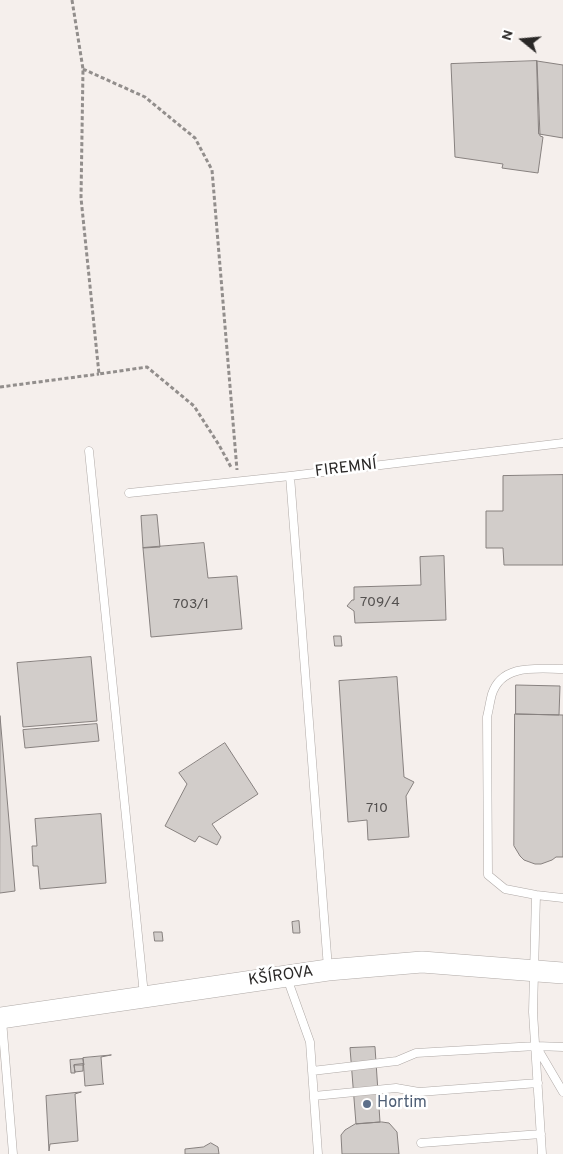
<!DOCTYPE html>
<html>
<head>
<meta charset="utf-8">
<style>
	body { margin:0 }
	#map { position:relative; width:563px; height:1154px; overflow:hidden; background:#f5efec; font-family:Overpass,sans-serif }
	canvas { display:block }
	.north { position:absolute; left:498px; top:15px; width:50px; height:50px; -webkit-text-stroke:4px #fff; paint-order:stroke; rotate:287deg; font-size:14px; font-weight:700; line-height:20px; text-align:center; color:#2a2827 }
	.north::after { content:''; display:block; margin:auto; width:18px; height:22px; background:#2a2827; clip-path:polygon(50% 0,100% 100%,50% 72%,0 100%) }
</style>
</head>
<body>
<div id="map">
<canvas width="563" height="1154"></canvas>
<div class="north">N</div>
</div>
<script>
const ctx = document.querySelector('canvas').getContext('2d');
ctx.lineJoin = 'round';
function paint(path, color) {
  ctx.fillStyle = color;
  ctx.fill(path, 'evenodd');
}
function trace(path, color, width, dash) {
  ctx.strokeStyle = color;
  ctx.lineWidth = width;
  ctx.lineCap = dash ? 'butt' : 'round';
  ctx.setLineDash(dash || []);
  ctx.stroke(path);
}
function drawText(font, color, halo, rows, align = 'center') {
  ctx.font = font + ' Overpass,sans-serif';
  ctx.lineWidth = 5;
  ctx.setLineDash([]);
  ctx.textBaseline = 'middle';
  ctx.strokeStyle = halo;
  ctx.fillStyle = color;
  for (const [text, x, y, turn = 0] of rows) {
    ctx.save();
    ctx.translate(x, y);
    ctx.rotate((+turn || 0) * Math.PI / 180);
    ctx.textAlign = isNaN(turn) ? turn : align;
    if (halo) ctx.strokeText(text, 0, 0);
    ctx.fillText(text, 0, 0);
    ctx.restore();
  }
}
const building = new Path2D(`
	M 537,61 L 540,136 L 543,137 L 538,173 L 502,168 L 503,164 L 455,157 L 451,64 Z
	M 537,61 L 563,65 L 563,138 L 539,134 Z
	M 563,475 L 563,565 L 504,565 L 503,548 L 486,548 L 486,511 L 503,511 L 503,476 Z
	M 157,515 L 160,547 L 143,548 L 141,516 Z
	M 204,543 L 208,578 L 237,576 L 242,629 L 151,637 L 143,548 Z
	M 444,556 L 446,620 L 355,623 L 354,611 L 347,606 L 352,600 L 354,600 L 354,587 L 421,585 L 420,557 Z
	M 334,636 L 341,636 L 342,646 L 335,646 Z
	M 91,657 L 97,721 L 23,727 L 17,663 Z
	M 397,677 L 404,777 L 414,782 L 406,796 L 409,837 L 368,840 L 367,820 L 348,822 L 339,681 Z
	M 516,685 L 560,686 L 559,715 L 516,714 Z
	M 515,714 L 563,715 L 563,857 L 556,857 L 552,860 L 541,864 L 535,864 L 524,860 L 520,856 L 514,846 Z
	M 0,716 L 15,891 L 0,893 Z
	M 97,724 L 99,741 L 25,748 L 23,730 Z
	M 225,743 L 258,794 L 212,824 L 221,837 L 217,845 L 199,836 L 195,842 L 165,826 L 187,784 L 179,773 Z
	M 101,814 L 106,883 L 40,889 L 38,866 L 33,866 L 32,846 L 37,846 L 35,819 Z
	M 299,921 L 300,933 L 293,933 L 292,922 Z
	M 154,932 L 162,932 L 163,941 L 155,941 Z
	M 375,1047 L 380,1122 L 356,1124 L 350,1048 Z
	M 111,1055 L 101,1057 L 103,1083 L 104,1084 L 85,1086 L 83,1058 Z
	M 83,1059 L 84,1065 L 74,1065 L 75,1073 L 71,1073 L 70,1060 Z
	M 83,1064 L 83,1071 L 75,1072 L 74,1065 Z
	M 81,1092 L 75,1094 L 78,1141 L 50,1144 L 49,1151 L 46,1096 Z
	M 382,1122 L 389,1123 L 397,1132 L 399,1154 L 342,1154 L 341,1135 L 345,1130 L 355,1124 Z
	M 211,1143 L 218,1147 L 219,1154 L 185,1154 L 185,1149 L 203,1147 Z`);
paint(building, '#d2cdca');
trace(building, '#87817f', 1);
const lane = new Path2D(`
	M 89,451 L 144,995
	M 290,476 L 328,968
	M 129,493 L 290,476 L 563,443
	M 563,669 C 538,669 502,663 492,694 C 490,701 489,709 487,717 L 488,875 L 505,889 L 536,895 L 563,898
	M 536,895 L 533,1012 L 542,1154
	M 287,978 L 310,1042 L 318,1154
	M 2,1020 L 13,1154
	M 536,1046 L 563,1092
	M 312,1071 L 397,1061 L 416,1053 L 536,1046 L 563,1047
	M 314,1096 L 396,1088 L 419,1092 L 538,1083
	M 421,1143 L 541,1134`);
const secondary = new Path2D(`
	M 0,1018 L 328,970 L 422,962 L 563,973`);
trace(lane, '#afa9a6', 9);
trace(secondary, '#afa9a6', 22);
trace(new Path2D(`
	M 72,0 L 83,69 L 81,198 L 99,374 L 147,367 L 194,406 L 219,445 L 232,469
	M 83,69 L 145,97 L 195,138 L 212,170 L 237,470
	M 0,387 L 99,374`), '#928e8c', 3, [4, 2.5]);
trace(lane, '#fff', 8);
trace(secondary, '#fff', 21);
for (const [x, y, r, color] of [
	[367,1104,5,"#5c6f8a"]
]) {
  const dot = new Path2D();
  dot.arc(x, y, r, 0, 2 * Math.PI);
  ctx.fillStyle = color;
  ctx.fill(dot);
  trace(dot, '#fff', 2);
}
drawText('14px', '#545150', null, [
	["709/4",380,603],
	["703/1",191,605],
	["710",377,809]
]);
drawText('16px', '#2a2827', '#fff', [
	["FIREMNÍ",346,469,-7],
	["KŠÍROVA",281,977,-8]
]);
drawText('16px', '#4e5e75', '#fff', [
	["Hortim",377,1104]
], 'left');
</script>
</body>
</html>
